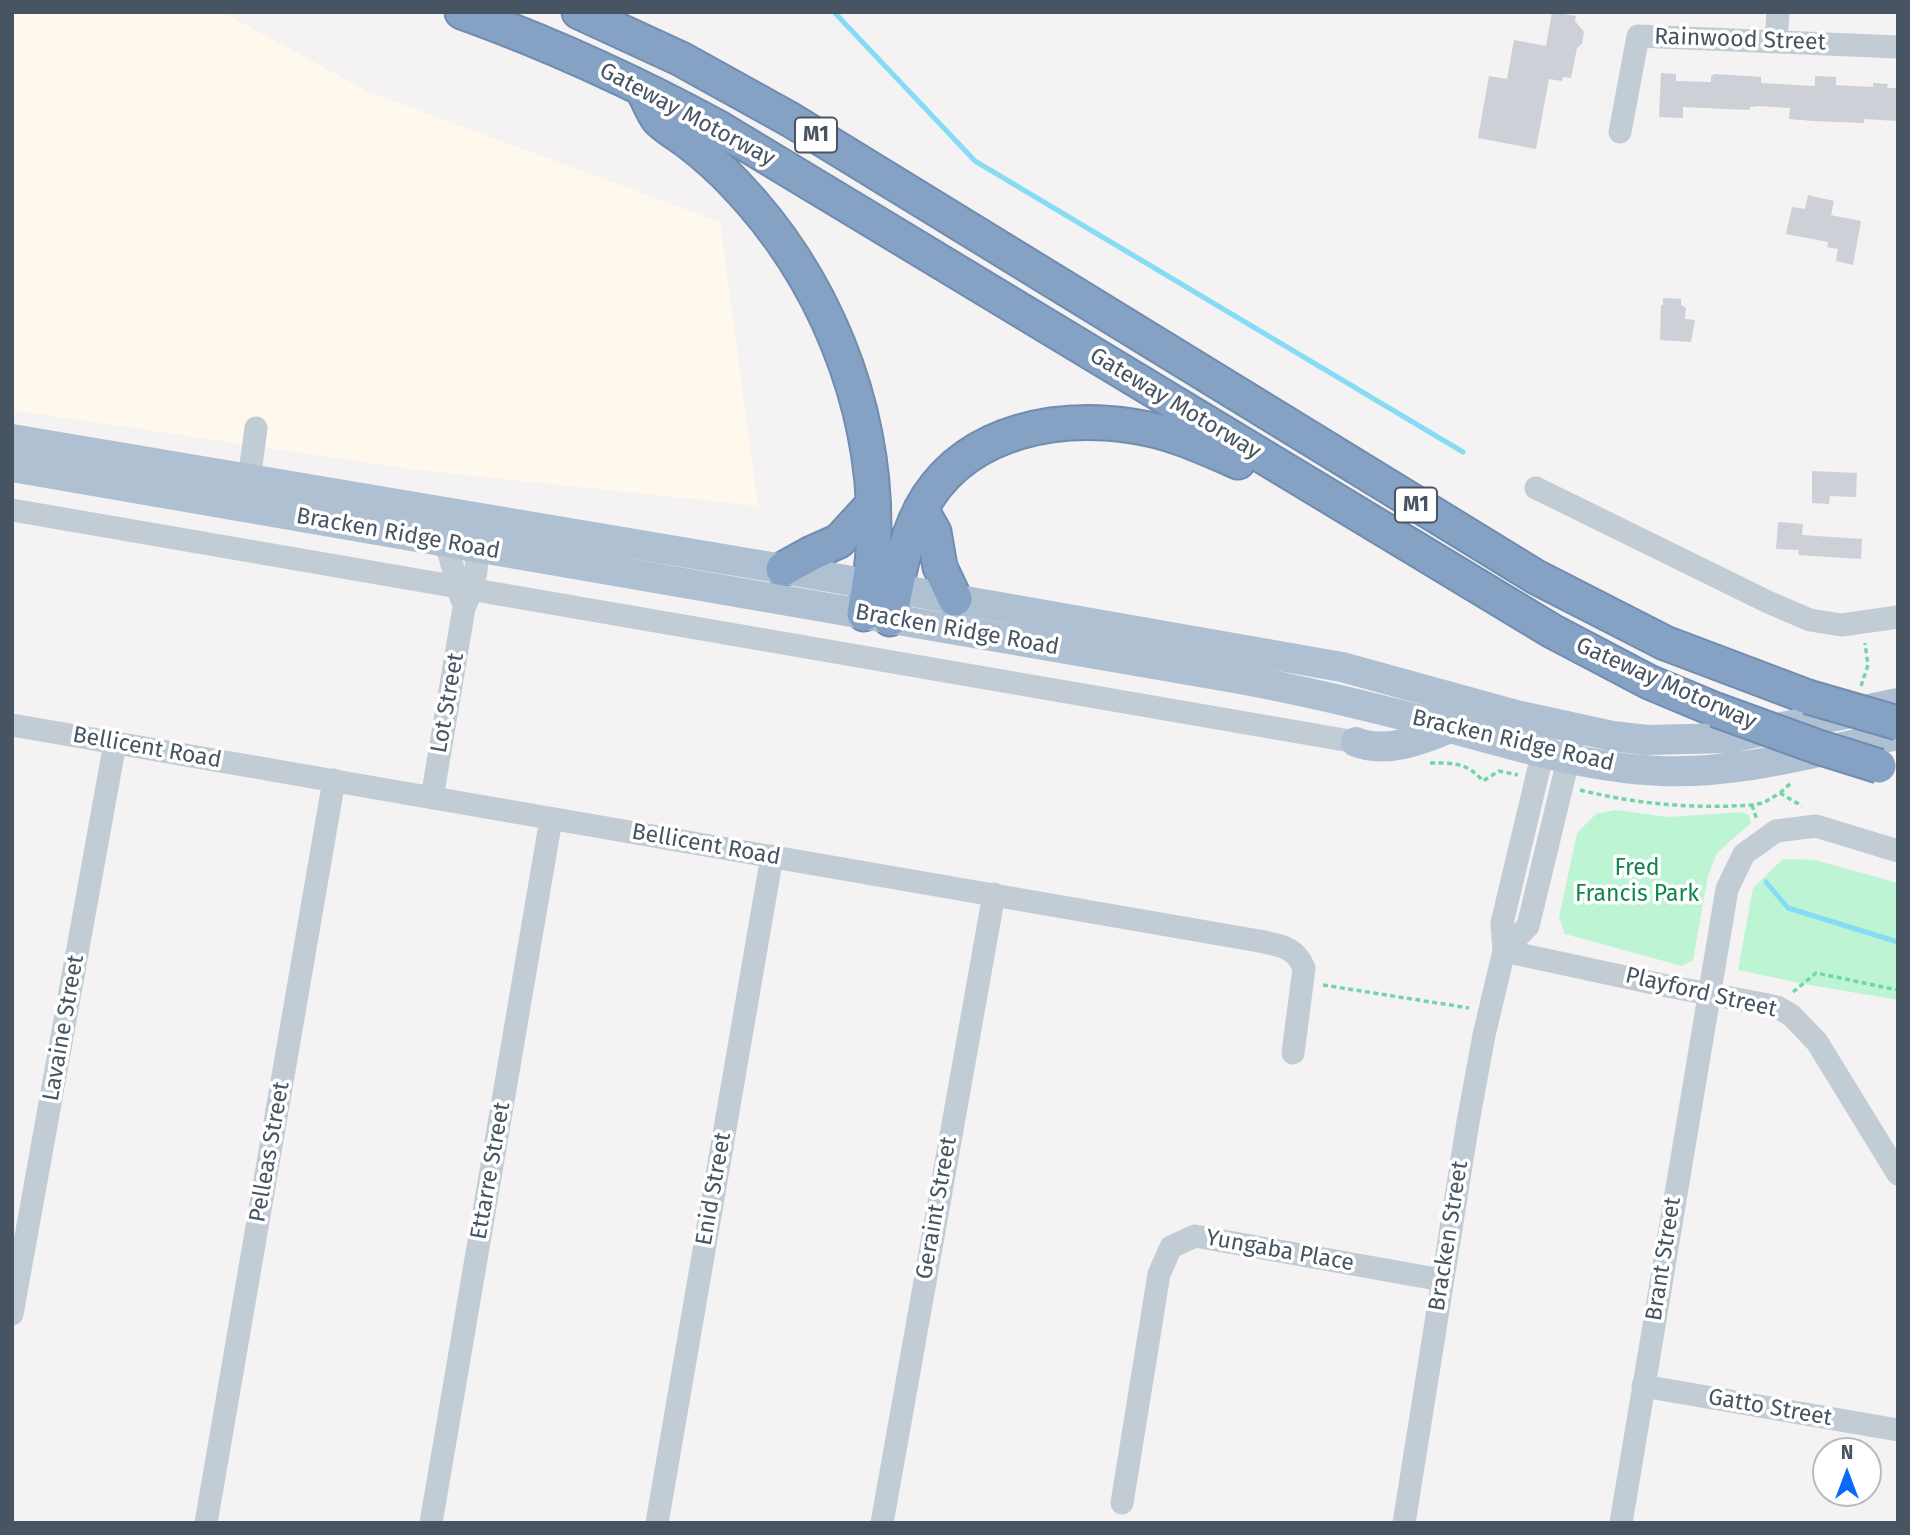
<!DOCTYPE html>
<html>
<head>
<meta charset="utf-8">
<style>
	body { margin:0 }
	#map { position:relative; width:1910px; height:1535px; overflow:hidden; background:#f4f2f2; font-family:"Fira Sans",sans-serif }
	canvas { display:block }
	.frame { position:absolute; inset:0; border:14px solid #475461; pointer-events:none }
	.north { position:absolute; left:1812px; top:1437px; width:70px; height:70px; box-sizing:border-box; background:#fff; border:2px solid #b5bbc0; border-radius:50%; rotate:0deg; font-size:19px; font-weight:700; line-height:28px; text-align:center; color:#475461 }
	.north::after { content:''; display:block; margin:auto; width:24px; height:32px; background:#076bf8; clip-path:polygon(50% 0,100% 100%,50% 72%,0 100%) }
</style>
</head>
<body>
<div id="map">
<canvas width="1910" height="1535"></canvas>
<div class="frame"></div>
<div class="north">N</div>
</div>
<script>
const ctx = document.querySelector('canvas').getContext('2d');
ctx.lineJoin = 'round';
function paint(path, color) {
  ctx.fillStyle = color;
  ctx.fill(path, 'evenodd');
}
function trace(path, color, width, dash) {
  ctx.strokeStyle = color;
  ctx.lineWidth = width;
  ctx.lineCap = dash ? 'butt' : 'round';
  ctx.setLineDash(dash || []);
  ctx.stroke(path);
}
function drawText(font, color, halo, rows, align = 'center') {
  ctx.font = font + ' "Fira Sans",sans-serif';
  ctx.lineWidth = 7;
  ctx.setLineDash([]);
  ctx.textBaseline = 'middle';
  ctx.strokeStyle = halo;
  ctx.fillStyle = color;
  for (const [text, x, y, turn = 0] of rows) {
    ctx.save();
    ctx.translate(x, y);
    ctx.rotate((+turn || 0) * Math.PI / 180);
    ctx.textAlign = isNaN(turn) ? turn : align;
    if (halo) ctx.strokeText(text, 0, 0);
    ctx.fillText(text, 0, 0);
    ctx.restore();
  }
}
paint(new Path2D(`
	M 12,12 L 222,12 L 369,92 L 720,222 L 758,506 L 410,469 L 12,410 Z`), '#fef9ec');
paint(new Path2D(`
	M 1616,810 L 1668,817 L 1741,812 L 1749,815 L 1751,823 L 1717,853 L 1708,876 L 1693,960 L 1682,966 L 1565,934 L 1559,918 L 1577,833 L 1596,814 Z
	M 1783,859 L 1815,860 L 1898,883 L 1898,1000 L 1810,985 L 1738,970 L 1753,888 Z`), '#bdf4d4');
trace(new Path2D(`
	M 834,12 L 975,161 L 1463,452
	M 1766,882 L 1788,908 L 1898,942`), '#86dcf5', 5);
paint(new Path2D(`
	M 1552,12 L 1576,16 L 1575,21 L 1584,32 L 1582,44 L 1577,48 L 1571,78 L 1563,77 L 1562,81 L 1549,79 L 1536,149 L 1478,138 L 1489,76 L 1507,79 L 1514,40 L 1546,46 Z
	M 1661,73 L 1676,74 L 1676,81 L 1711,82 L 1711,77 L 1714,74 L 1761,77 L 1761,83 L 1815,86 L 1815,76 L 1836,77 L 1836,85 L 1873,87 L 1873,83 L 1888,84 L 1887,88 L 1898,88 L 1898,121 L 1864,119 L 1864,123 L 1813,121 L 1789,119 L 1790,108 L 1760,106 L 1750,107 L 1750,110 L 1683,107 L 1683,118 L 1659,117 Z
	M 1808,195 L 1834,201 L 1831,215 L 1861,221 L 1853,265 L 1836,261 L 1838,249 L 1827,247 L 1828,242 L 1786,234 L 1792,207 L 1805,209 Z
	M 1663,298 L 1681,299 L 1681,305 L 1686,308 L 1685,319 L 1695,320 L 1691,342 L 1660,340 L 1661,305 L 1663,305 Z
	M 1812,471 L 1857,473 L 1856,497 L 1830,496 L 1829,504 L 1812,503 Z
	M 1778,522 L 1803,524 L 1802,535 L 1862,539 L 1861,559 L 1798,555 L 1799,550 L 1776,549 Z`), '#cdd0d6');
const highway = new Path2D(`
	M 462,12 C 551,44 636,83 719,128 L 1552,631 L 1649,682 L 1716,710
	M 579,12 L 681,59 L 791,120 L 1536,577 L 1665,643 L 1808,697
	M 643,91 C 648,99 652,111 658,119 C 665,127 678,134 687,141 C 704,154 721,169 735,184 C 823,276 875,402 874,530 C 874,558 869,586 864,614
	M 921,509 L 934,532 L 940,567 L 955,599
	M 783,569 L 810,554 L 839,541 L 873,504
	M 890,619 C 898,577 905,533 928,497 C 972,430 1057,415 1132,426 C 1169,431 1204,447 1238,462`);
trace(highway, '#708db1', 37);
trace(new Path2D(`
	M 1861,686 L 1868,665 L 1865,643
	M 1430,763 C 1454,763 1466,762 1483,781 L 1499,771 L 1518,775
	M 1580,790 C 1636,804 1693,809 1752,805 L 1763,803 L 1780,793 L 1802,806
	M 1780,793 L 1791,783
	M 1752,805 L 1757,820
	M 1323,985 L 1469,1008
	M 1793,992 L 1816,973 L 1898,990`), '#71d6a7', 3.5, [5, 3.5]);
trace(new Path2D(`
	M 1776,40 L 1778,12
	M 1620,132 L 1638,36 L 1898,47
	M 1536,488 L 1768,602 L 1810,620 L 1842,625 L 1898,617
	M 255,493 L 249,480 L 256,428
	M 12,510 L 1356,742
	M 446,542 L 461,598
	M 12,725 L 1259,941 C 1280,946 1295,946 1304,968 L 1293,1053
	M 432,798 L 464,608 C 475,584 483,559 469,535
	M 1504,951 L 1667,986 L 1758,1003 L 1777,1007 L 1791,1015 L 1817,1042 L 1898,1174
	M 1504,951 L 1528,926 L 1572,744
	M 12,1314 L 115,743
	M 1643,1386 L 1898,1430
	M 1122,1503 L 1159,1274 L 1171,1247 L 1195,1236 L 1442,1280
	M 206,1523 L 334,780
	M 431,1523 L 551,819
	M 657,1523 L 772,856
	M 882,1523 L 994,894
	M 1404,1523 L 1468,1122 L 1484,1035 L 1504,951 L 1502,923 L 1546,739
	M 1621,1523 L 1727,889 L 1744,854 L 1776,831 L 1816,826 L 1898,851`), '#c1ccd4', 23);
trace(new Path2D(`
	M 12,439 L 783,569 L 1342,667 L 1516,715 L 1612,736 L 1648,740 L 1730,738 L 1898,703
	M 12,467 L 1240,679 C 1305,691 1368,706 1432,723 C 1506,743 1584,768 1661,771 C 1741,774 1820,751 1898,735
	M 1356,742 C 1385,754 1422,740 1450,728`), '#afc0d3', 30);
trace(highway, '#85a2c4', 33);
const highwayBridge = new Path2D(`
	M 1808,697 L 1898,723
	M 1716,710 L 1818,747 L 1879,766`);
trace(highwayBridge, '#708db1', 37, []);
trace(highwayBridge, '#85a2c4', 33);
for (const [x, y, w] of [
	[816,135,42],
	[1416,505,42]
]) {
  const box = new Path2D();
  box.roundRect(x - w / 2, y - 17.5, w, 35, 5);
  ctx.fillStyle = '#fff';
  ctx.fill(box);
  trace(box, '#475461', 2);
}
drawText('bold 21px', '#475461', null, [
	["M1",816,135],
	["M1",1416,505]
]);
drawText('23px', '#475461', '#fff', [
	["Rainwood Street",1740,40,2],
	["Gateway Motorway",687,115,28],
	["Gateway Motorway",1175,404,31],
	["Bracken Ridge Road",398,534,10],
	["Bracken Ridge Road",957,630,10],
	["Gateway Motorway",1666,684,24],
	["Lot Street",448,703,-80],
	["Bracken Ridge Road",1513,741,13],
	["Bellicent Road",147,748,10],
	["Bellicent Road",706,845,10],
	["Playford Street",1701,993,13],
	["Lavaine Street",64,1028,-80],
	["Pelleas Street",270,1152,-80],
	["Ettarre Street",491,1171,-80],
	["Enid Street",714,1189,-80],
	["Geraint Street",937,1208,-80],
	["Bracken Street",1449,1236,-81],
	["Yungaba Place",1280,1251,10],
	["Brant Street",1664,1259,-81],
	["Gatto Street",1770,1408,10]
]);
drawText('23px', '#0e874d', '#fff', [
	["Fred",1637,869],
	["Francis Park",1637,895]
]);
</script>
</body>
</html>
